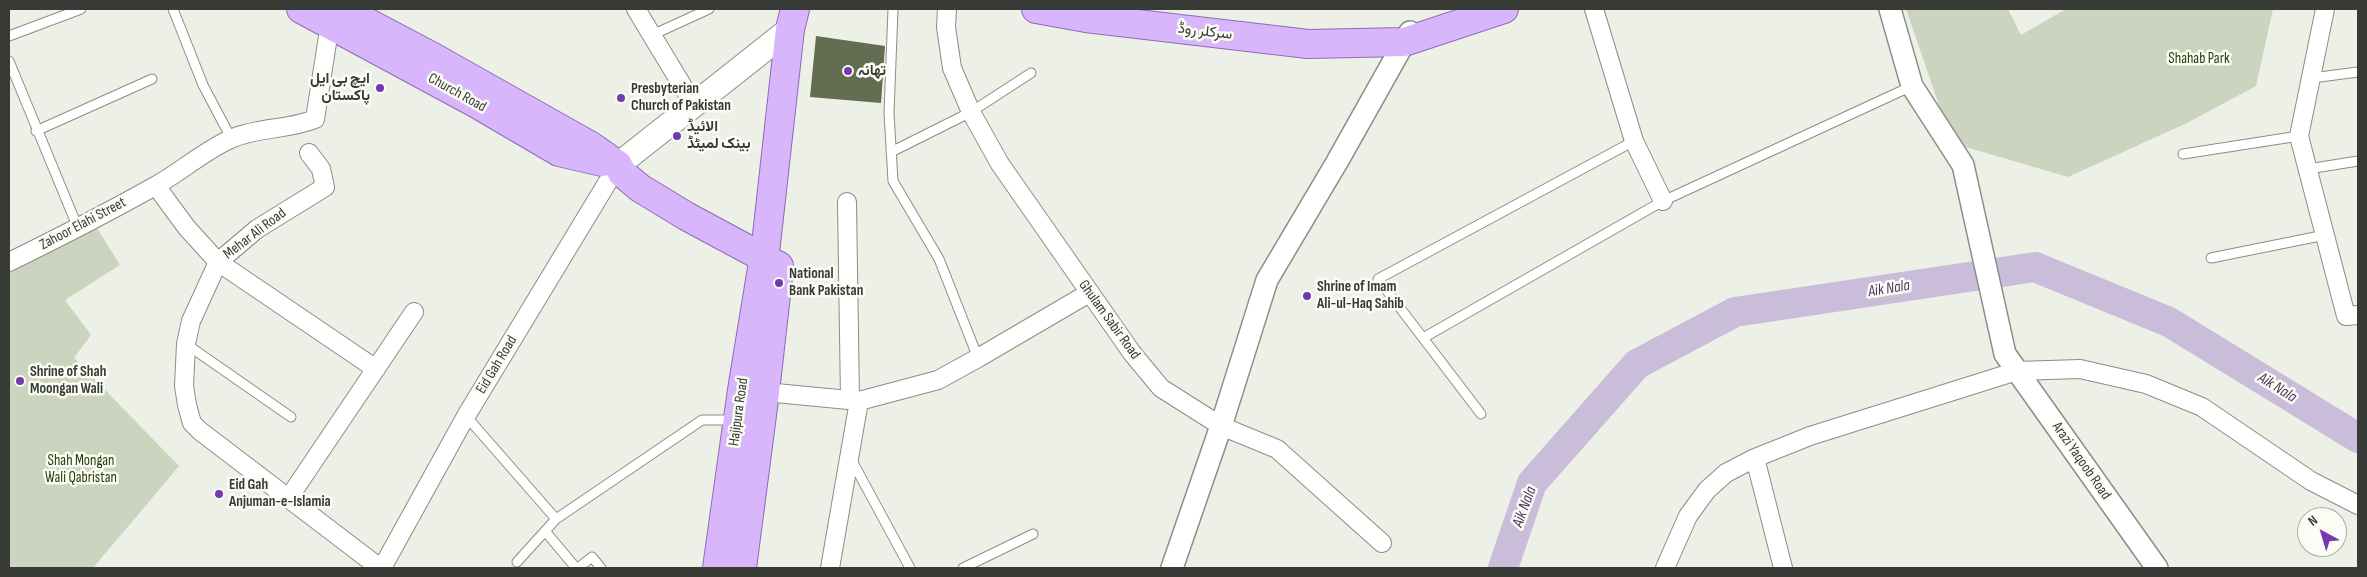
<!DOCTYPE html>
<html>
<head>
<meta charset="utf-8">
<style>
	body { margin:0 }
	#map { position:relative; width:2367px; height:577px; overflow:hidden; background:#ecf0e6; font-family:"Sofia Sans Condensed",sans-serif }
	canvas { display:block }
	.frame { position:absolute; inset:0; border:10px solid #383a36; pointer-events:none }
	.north { position:absolute; left:2297px; top:507px; width:50px; height:50px; box-sizing:border-box; background:#fafdf4; border:1px solid #acafa8; border-radius:50%; rotate:321deg; font-size:14px; font-weight:700; line-height:20px; text-align:center; color:#383a36 }
	.north::after { content:''; display:block; margin:auto; width:18px; height:22px; background:#7638ad; clip-path:polygon(50% 0,100% 100%,50% 72%,0 100%) }
</style>
</head>
<body>
<div id="map">
<canvas width="2367" height="577"></canvas>
<div class="frame"></div>
<div class="north">N</div>
</div>
<script>
const ctx = document.querySelector('canvas').getContext('2d');
ctx.lineJoin = 'round';
function paint(path, color) {
  ctx.fillStyle = color;
  ctx.fill(path, 'evenodd');
}
function trace(path, color, width, dash) {
  ctx.strokeStyle = color;
  ctx.lineWidth = width;
  ctx.lineCap = dash ? 'butt' : 'round';
  ctx.setLineDash(dash || []);
  ctx.stroke(path);
}
function drawText(font, color, halo, rows, align = 'center') {
  ctx.font = font + ' "Sofia Sans Condensed",Vazirmatn,sans-serif';
  ctx.lineWidth = 5;
  ctx.setLineDash([]);
  ctx.textBaseline = 'middle';
  ctx.strokeStyle = halo;
  ctx.fillStyle = color;
  for (const [text, x, y, turn = 0] of rows) {
    ctx.save();
    ctx.translate(x, y);
    ctx.rotate((+turn || 0) * Math.PI / 180);
    ctx.textAlign = isNaN(turn) ? turn : align;
    if (halo) ctx.strokeText(text, 0, 0);
    ctx.fillText(text, 0, 0);
    ctx.restore();
  }
}
paint(new Path2D(`
	M 1906,9 L 2008,9 L 2021,35 L 2066,9 L 2273,9 L 2256,86 L 2187,123 L 2068,177 L 1952,143 Z
	M 92,220 L 120,265 L 65,300 L 91,335 L 74,358 L 179,466 L 93,568 L 9,568 L 9,262 Z`), '#ccd4bf');
trace(new Path2D(`
	M 1503,568 L 1532,483 L 1637,364 L 1735,312 L 2035,267 L 2169,322 L 2358,438`), '#c9bdda', 30);
paint(new Path2D(`
	M 816,36 L 885,46 L 881,103 L 810,97 Z`), '#646d51');
const service = new Path2D(`
	M 173,9 L 203,85 L 231,138
	M 893,9 L 889,113 L 893,181 L 939,259 L 978,358
	M 652,35 L 709,9
	M 9,36 L 81,9
	M 9,61 L 78,228
	M 2312,78 L 2358,72
	M 36,131 L 152,79
	M 891,152 L 971,112 L 1031,73
	M 2183,154 L 2299,136
	M 2308,169 L 2358,161
	M 2211,258 L 2325,235
	M 1423,338 L 1663,201 L 1912,86
	M 186,344 L 291,417
	M 1481,414 L 1378,279 L 1634,141
	M 466,416 L 556,519
	M 851,459 L 910,568
	M 545,531 L 576,568
	M 517,562 L 556,519 L 702,420 L 735,420
	M 578,568 L 592,557 L 601,568
	M 963,568 L 1033,534`);
const minor = new Path2D(`
	M 636,9 L 694,105
	M 947,9 L 946,27 L 952,68 L 971,112 L 1000,164 L 1132,353 L 1161,388 L 1221,426 L 1277,449 L 1382,543
	M 1594,9 L 1634,141 L 1663,201
	M 2325,9 L 2299,136 L 2346,316 L 2358,315
	M 309,153 L 321,169 L 325,187 L 257,229 L 218,262 L 191,321 L 186,344 L 184,386 L 187,405 L 192,423 L 200,431 L 380,568
	M 156,186 L 187,228 L 218,262 L 376,369
	M 847,202 L 850,400
	M 9,262 C 58,238 107,213 155,186 C 181,172 206,149 233,138 C 259,127 288,130 315,119 L 330,24
	M 755,391 L 859,401 L 938,380 L 978,358 L 1089,293
	M 1755,458 L 1783,568
	M 288,499 L 414,312
	M 382,568 L 466,416 L 618,165
	M 830,568 L 859,401
	M 1665,568 L 1688,516 L 1707,490 L 1726,473 L 1755,458 L 1810,436 L 2017,371 L 2080,369 L 2146,384 L 2202,407 L 2311,481 L 2358,505`);
const tertiary = new Path2D(`
	M 1890,9 L 1912,86 L 1963,165 L 2005,354 L 2157,568
	M 1172,568 L 1221,426 L 1267,280 L 1337,162 L 1410,32`);
const secondary = new Path2D(`
	M 618,165 L 790,29`);
const primary = new Path2D(`
	M 301,9 L 477,104 L 559,152 L 602,162
	M 342,9 L 433,57 L 591,146 L 618,165 L 622,173 L 640,188 L 686,216 L 779,266
	M 1036,9 L 1086,18 L 1308,44 L 1404,42 L 1504,9
	M 717,568 L 742,390 L 766,244 L 790,29 L 795,9
	M 742,568 L 765,392 L 779,268`);
trace(service, '#8b8e86', 11);
trace(minor, '#8b8e86', 20);
trace(tertiary, '#8b8e86', 24);
trace(secondary, '#8b8e86', 26);
trace(primary, '#8f6bb5', 30);
trace(service, '#fff', 9);
trace(minor, '#fff', 18);
trace(tertiary, '#fff', 21);
trace(secondary, '#fff', 24);
trace(primary, '#d8b6fc', 28);
for (const [x, y, r, color] of [
	[848,71,5,"#7638ad"],
	[380,88,5,"#7638ad"],
	[621,98,5,"#7638ad"],
	[677,136,5,"#7638ad"],
	[779,283,5,"#7638ad"],
	[1307,296,5,"#7638ad"],
	[20,381,5,"#7638ad"],
	[219,494,5,"#7638ad"]
]) {
  const dot = new Path2D();
  dot.arc(x, y, r, 0, 2 * Math.PI);
  ctx.fillStyle = color;
  ctx.fill(dot);
  trace(dot, '#fafdf4', 2);
}
drawText('15px', '#383a36', '#fafdf4', [
	["سرکلر روڈ",1205,32,7],
	["Church Road",457,93,29],
	["Zahoor Elahi Street",83,224,-28],
	["Mehar Ali Road",255,234,-37],
	["Ghulam Sabir Road",1109,320,54],
	["Eid Gah Road",497,365,-59],
	["Hajipura Road",739,412,-82],
	["Arazi Yaqoob Road",2081,461,55]
]);
drawText('15px', '#2d3a07', '#fafdf4', [
	["Shahab Park",2199,59],
	["Shah Mongan",81,461],
	["Wali Qabristan",81,478]
]);
drawText('bold 15px', '#383a36', '#fafdf4', [
	["تھانہ",858,71],
	["ایچ بی ایل",370,79,"right"],
	["پاکستان",370,96,"right"],
	["Presbyterian",631,89],
	["Church of Pakistan",631,106],
	["الائیڈ",687,127],
	["بینک لمیٹڈ",687,144],
	["National",789,274],
	["Bank Pakistan",789,291],
	["Shrine of Imam",1317,287],
	["Ali-ul-Haq Sahib",1317,304],
	["Shrine of Shah",30,372],
	["Moongan Wali",30,389],
	["Eid Gah",229,485],
	["Anjuman-e-Islamia",229,502]
], 'left');
drawText('italic 16px', '#4e3a64', '#fafdf4', [
	["Aik Nala",1889,289,-9],
	["Aik Nala",2277,388,32],
	["Aik Nala",1525,507,-70]
]);
</script>
</body>
</html>
